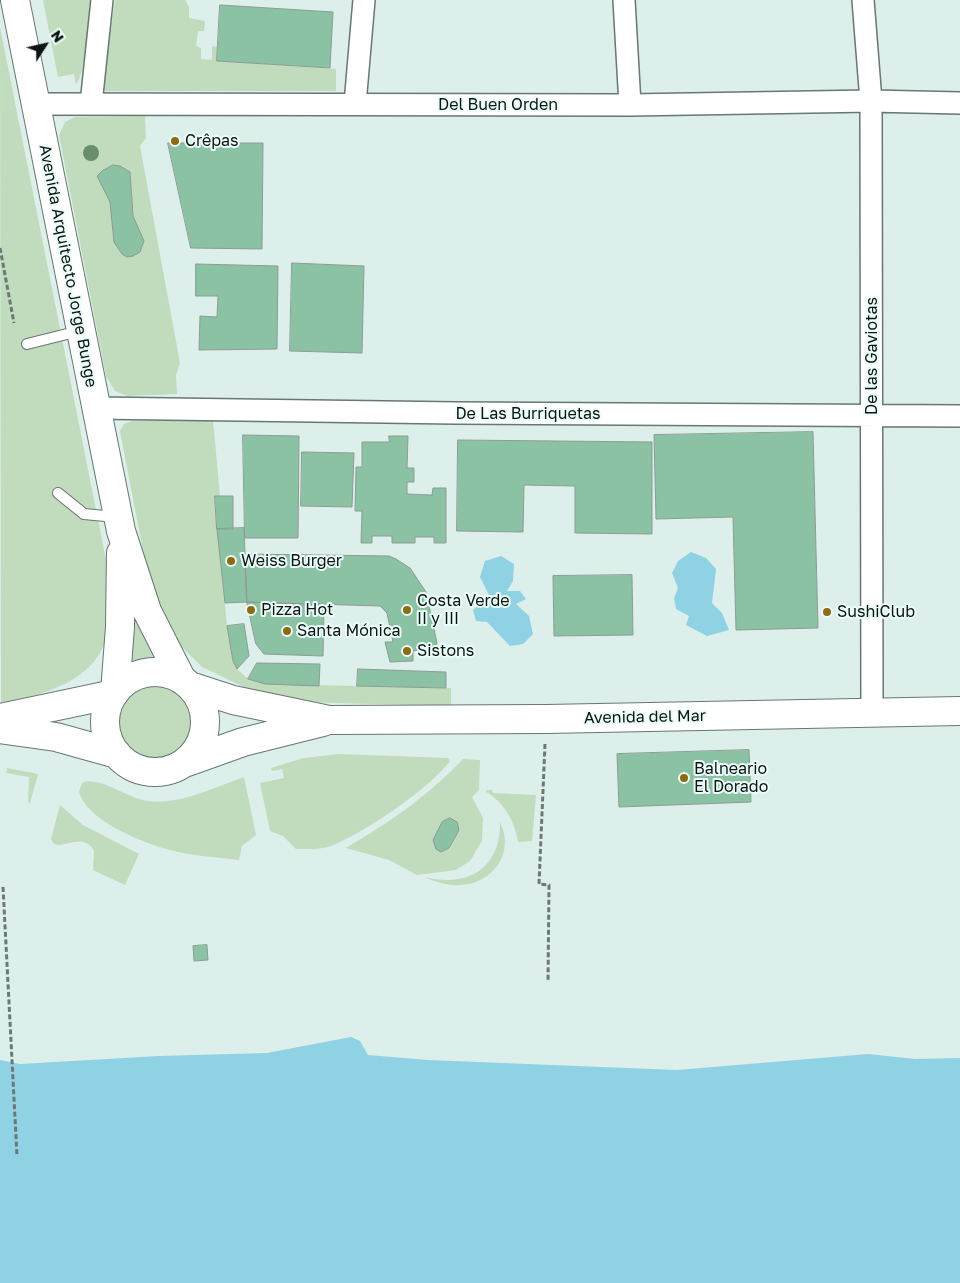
<!DOCTYPE html>
<html>
<head>
<meta charset="utf-8">
<style>
	body { margin:0 }
	#map { position:relative; width:960px; height:1283px; overflow:hidden; background:#ddefeb; font-family:"Golos Text",sans-serif }
	canvas { display:block }
	.north { position:absolute; left:20px; top:20px; width:50px; height:50px; -webkit-text-stroke:4px #eafdf8; paint-order:stroke; rotate:55deg; font-size:14px; font-weight:700; line-height:20px; text-align:center; color:#0e1413 }
	.north::after { content:''; display:block; margin:auto; width:18px; height:22px; background:#0e1413; clip-path:polygon(50% 0,100% 100%,50% 72%,0 100%) }
</style>
</head>
<body>
<div id="map">
<canvas width="960" height="1283"></canvas>
<div class="north">N</div>
</div>
<script>
const ctx = document.querySelector('canvas').getContext('2d');
ctx.lineJoin = 'round';
function paint(path, color) {
  ctx.fillStyle = color;
  ctx.fill(path, 'evenodd');
}
function trace(path, color, width, dash) {
  ctx.strokeStyle = color;
  ctx.lineWidth = width;
  ctx.lineCap = dash ? 'butt' : 'round';
  ctx.setLineDash(dash || []);
  ctx.stroke(path);
}
function drawText(font, color, halo, rows, align = 'center') {
  ctx.font = font + ' "Golos Text",sans-serif';
  ctx.lineWidth = 4;
  ctx.setLineDash([]);
  ctx.textBaseline = 'middle';
  ctx.strokeStyle = halo;
  ctx.fillStyle = color;
  for (const [text, x, y, turn = 0] of rows) {
    ctx.save();
    ctx.translate(x, y);
    ctx.rotate((+turn || 0) * Math.PI / 180);
    ctx.textAlign = isNaN(turn) ? turn : align;
    if (halo) ctx.strokeText(text, 0, 0);
    ctx.fillText(text, 0, 0);
    ctx.restore();
  }
}
paint(new Path2D(`
	M 43,0 L 90,0 C 88,18 86,73 76,85 L 74,74 L 58,77 Z
	M 115,0 L 185,0 L 189,7 L 189,18 L 205,21 L 204,31 L 198,31 L 196,46 L 201,48 L 201,59 L 212,60 L 212,46 L 218,47 L 218,61 L 336,69 L 336,91 L 105,91 L 103,88 Z
	M 0,27 L 109,575 C 109,592 111,612 108,629 C 101,680 44,695 1,703 Z
	M 145,116 L 146,138 L 140,146 L 180,363 L 176,375 L 177,394 L 127,396 L 115,391 L 106,376 L 59,135 L 65,122 L 75,117 Z
	M 213,420 L 220,496 L 215,497 L 227,626 L 237,669 L 248,679 L 265,684 L 451,688 L 451,706 L 298,702 L 244,687 L 202,667 L 180,645 L 163,615 L 145,561 L 120,431 L 124,424 L 132,421 Z
	M 135,618 L 156,658 L 126,663 L 133,620 Z
	M119 723a37 37 0 1 1 74 0a37 37 0 1 1-74 0Z
	M 339,754 L 448,758 L 450,761 C 429,789 364,833 331,846 C 320,850 308,849 296,849 L 283,836 L 270,831 L 260,783 L 284,778 L 282,769 L 272,771 L 271,768 L 304,758 Z
	M 463,759 L 480,760 L 479,790 L 472,797 L 483,818 L 482,841 L 470,861 L 456,870 L 417,875 L 389,860 L 346,848 C 390,822 428,796 463,759 Z
	M 7,768 L 38,774 L 30,803 L 28,802 L 29,777 L 6,773 Z
	M 244,777 L 256,835 L 242,846 L 239,860 C 216,857 192,856 170,850 C 143,843 87,821 79,792 L 82,783 C 98,775 129,799 147,801 C 180,805 213,788 244,777 Z
	M 486,790 L 492,790 L 493,793 L 536,795 L 532,841 L 518,842 C 515,822 505,804 487,792 L 486,794 Z
	M 60,805 L 83,825 L 139,854 L 125,885 L 93,870 L 94,850 C 79,829 58,856 51,839 Z
	M 500,822 C 515,852 494,883 461,885 C 448,886 436,882 424,877 C 467,888 501,869 500,822 Z`), '#c1dbbd');
paint(new Path2D(`
	M 691,552 L 706,558 L 716,569 L 712,603 L 722,613 L 729,630 L 707,636 L 686,625 L 689,616 L 676,609 L 674,598 L 678,588 L 672,573 L 678,561 Z
	M 501,556 L 514,564 L 513,581 L 507,591 L 520,591 L 526,599 L 516,604 L 529,616 L 533,634 L 523,644 L 510,646 L 487,622 L 476,621 L 473,610 L 479,605 L 489,605 L 490,597 L 480,577 L 485,561 Z
	M 351,1037 L 360,1041 L 368,1055 L 428,1060 L 677,1070 L 868,1054 L 915,1059 L 960,1058 L 960,1283 L 0,1283 L 0,1060 L 20,1064 L 159,1056 L 267,1053 Z`), '#8ed2e4');
const building = new Path2D(`
	M 220,5 L 333,12 L 330,68 L 217,61 Z
	M 168,143 L 263,143 L 262,249 L 191,248 Z
	M 113,165 L 120,166 L 130,172 L 133,216 L 144,241 L 140,252 L 133,256 L 127,257 L 122,254 L 114,242 L 110,202 L 97,176 L 102,171 Z
	M 292,263 L 364,266 L 362,353 L 290,351 Z
	M 196,264 L 278,266 L 277,349 L 199,350 L 200,316 L 217,317 L 218,296 L 196,296 Z
	M 813,432 L 818,628 L 736,630 L 733,517 L 656,519 L 654,435 Z
	M 243,435 L 299,436 L 298,538 L 245,538 Z
	M 389,436 L 408,436 L 407,468 L 414,468 L 414,482 L 407,482 L 407,494 L 432,495 L 433,488 L 446,488 L 446,543 L 434,543 L 434,537 L 415,537 L 415,543 L 392,543 L 392,536 L 372,536 L 372,543 L 361,543 L 362,511 L 355,511 L 356,467 L 362,467 L 362,442 L 389,442 Z
	M 458,440 L 652,442 L 652,534 L 575,533 L 575,486 L 524,485 L 523,532 L 457,531 Z
	M 302,452 L 354,453 L 352,507 L 301,506 Z
	M 215,496 L 233,496 L 233,529 L 217,529 Z
	M 244,528 L 247,602 L 225,603 L 217,529 Z
	M 245,554 L 389,556 L 396,559 L 410,568 L 426,592 L 437,643 L 434,648 L 413,651 L 413,661 L 390,662 L 385,642 L 393,642 L 387,613 L 380,606 L 247,602 Z
	M 632,575 L 633,635 L 554,636 L 553,576 Z
	M 247,602 L 324,605 L 323,656 L 264,654 L 256,644 Z
	M 244,624 L 249,656 L 237,669 L 233,661 L 227,626 Z
	M 257,663 L 320,664 L 319,686 L 265,684 L 248,679 Z
	M 358,669 L 446,672 L 446,688 L 357,686 Z
	M 749,750 L 751,802 L 619,807 L 617,754 Z
	M 450,818 L 457,822 L 459,830 L 449,848 L 441,852 L 436,849 L 433,840 L 442,822 Z
	M 207,945 L 208,960 L 194,961 L 193,946 Z`);
paint(building, '#8ac2a3');
trace(building, '#8d9c93', 1);
const service = new Path2D(`
	M 27,344 L 79,331
	M 58,493 L 84,514 L 116,517`);
const minor = new Path2D(`
	M 624,0 L 630,105
	M 863,0 L 871,101 L 872,711
	M 36,104 L 630,105 L 871,101 L 960,103
	M 91,104 L 102,0
	M 355,104 L 364,0
	M 96,408 L 456,413 L 960,416`);
const secondary = new Path2D(`
	M105 722a50 50 0 1 1 100 0a50 50 0 1 1-100 0Z
	M 190,686 L 233,700 L 329,720 L 546,719 L 960,711
	M 0,718 L 114,694
	M 0,729 L 56,737 L 117,754
	M 187,762 L 243,742 L 323,722`);
const primary = new Path2D(`
	M 15,0 L 121,531 L 147,611 L 182,680
	M 115,692 L 120,627 L 121,553`);
trace(service, '#677773', 12);
trace(minor, '#677773', 24);
trace(secondary, '#677773', 30);
trace(primary, '#677773', 30);
trace(new Path2D(`
	M 0,248 L 14,323
	M 545,744 L 539,884 L 549,885 L 548,982
	M 3,887 L 17,1156`), '#6d7876', 3, [5, 2.5]);
trace(service, '#fff', 10);
trace(minor, '#fff', 21);
trace(secondary, '#fff', 28);
trace(primary, '#fff', 28);
ctx.fillStyle = '#688e6b';
for (const [x, y] of [
	[91,153]
]) {
  ctx.beginPath();
  ctx.arc(x, y, 8, 0, 2 * Math.PI);
  ctx.fill();
}
for (const [x, y, r, color] of [
	[175,141,5,"#8d6b0e"],
	[231,561,5,"#8d6b0e"],
	[251,610,5,"#8d6b0e"],
	[407,610,5,"#8d6b0e"],
	[827,612,5,"#8d6b0e"],
	[287,631,5,"#8d6b0e"],
	[407,651,5,"#8d6b0e"],
	[684,778,5,"#8d6b0e"]
]) {
  const dot = new Path2D();
  dot.arc(x, y, r, 0, 2 * Math.PI);
  ctx.fillStyle = color;
  ctx.fill(dot);
  trace(dot, '#eafdf8', 2);
}
drawText('16px', '#0e1413', '#eafdf8', [
	["Del Buen Orden",498,105],
	["Avenida Arquitecto Jorge Bunge",68,266,79],
	["De las Gaviotas",872,356,-90],
	["De Las Burriquetas",528,414],
	["Avenida del Mar",645,717,-1]
]);
drawText('16px', '#0e1413', '#eafdf8', [
	["Crêpas",185,141],
	["Weiss Burger",241,561],
	["Costa Verde",417,601],
	["II y III",417,619],
	["Pizza Hot",261,610],
	["SushiClub",837,612],
	["Santa Mónica",297,631],
	["Sistons",417,651],
	["Balneario",694,769],
	["El Dorado",694,787]
], 'left');
</script>
</body>
</html>
